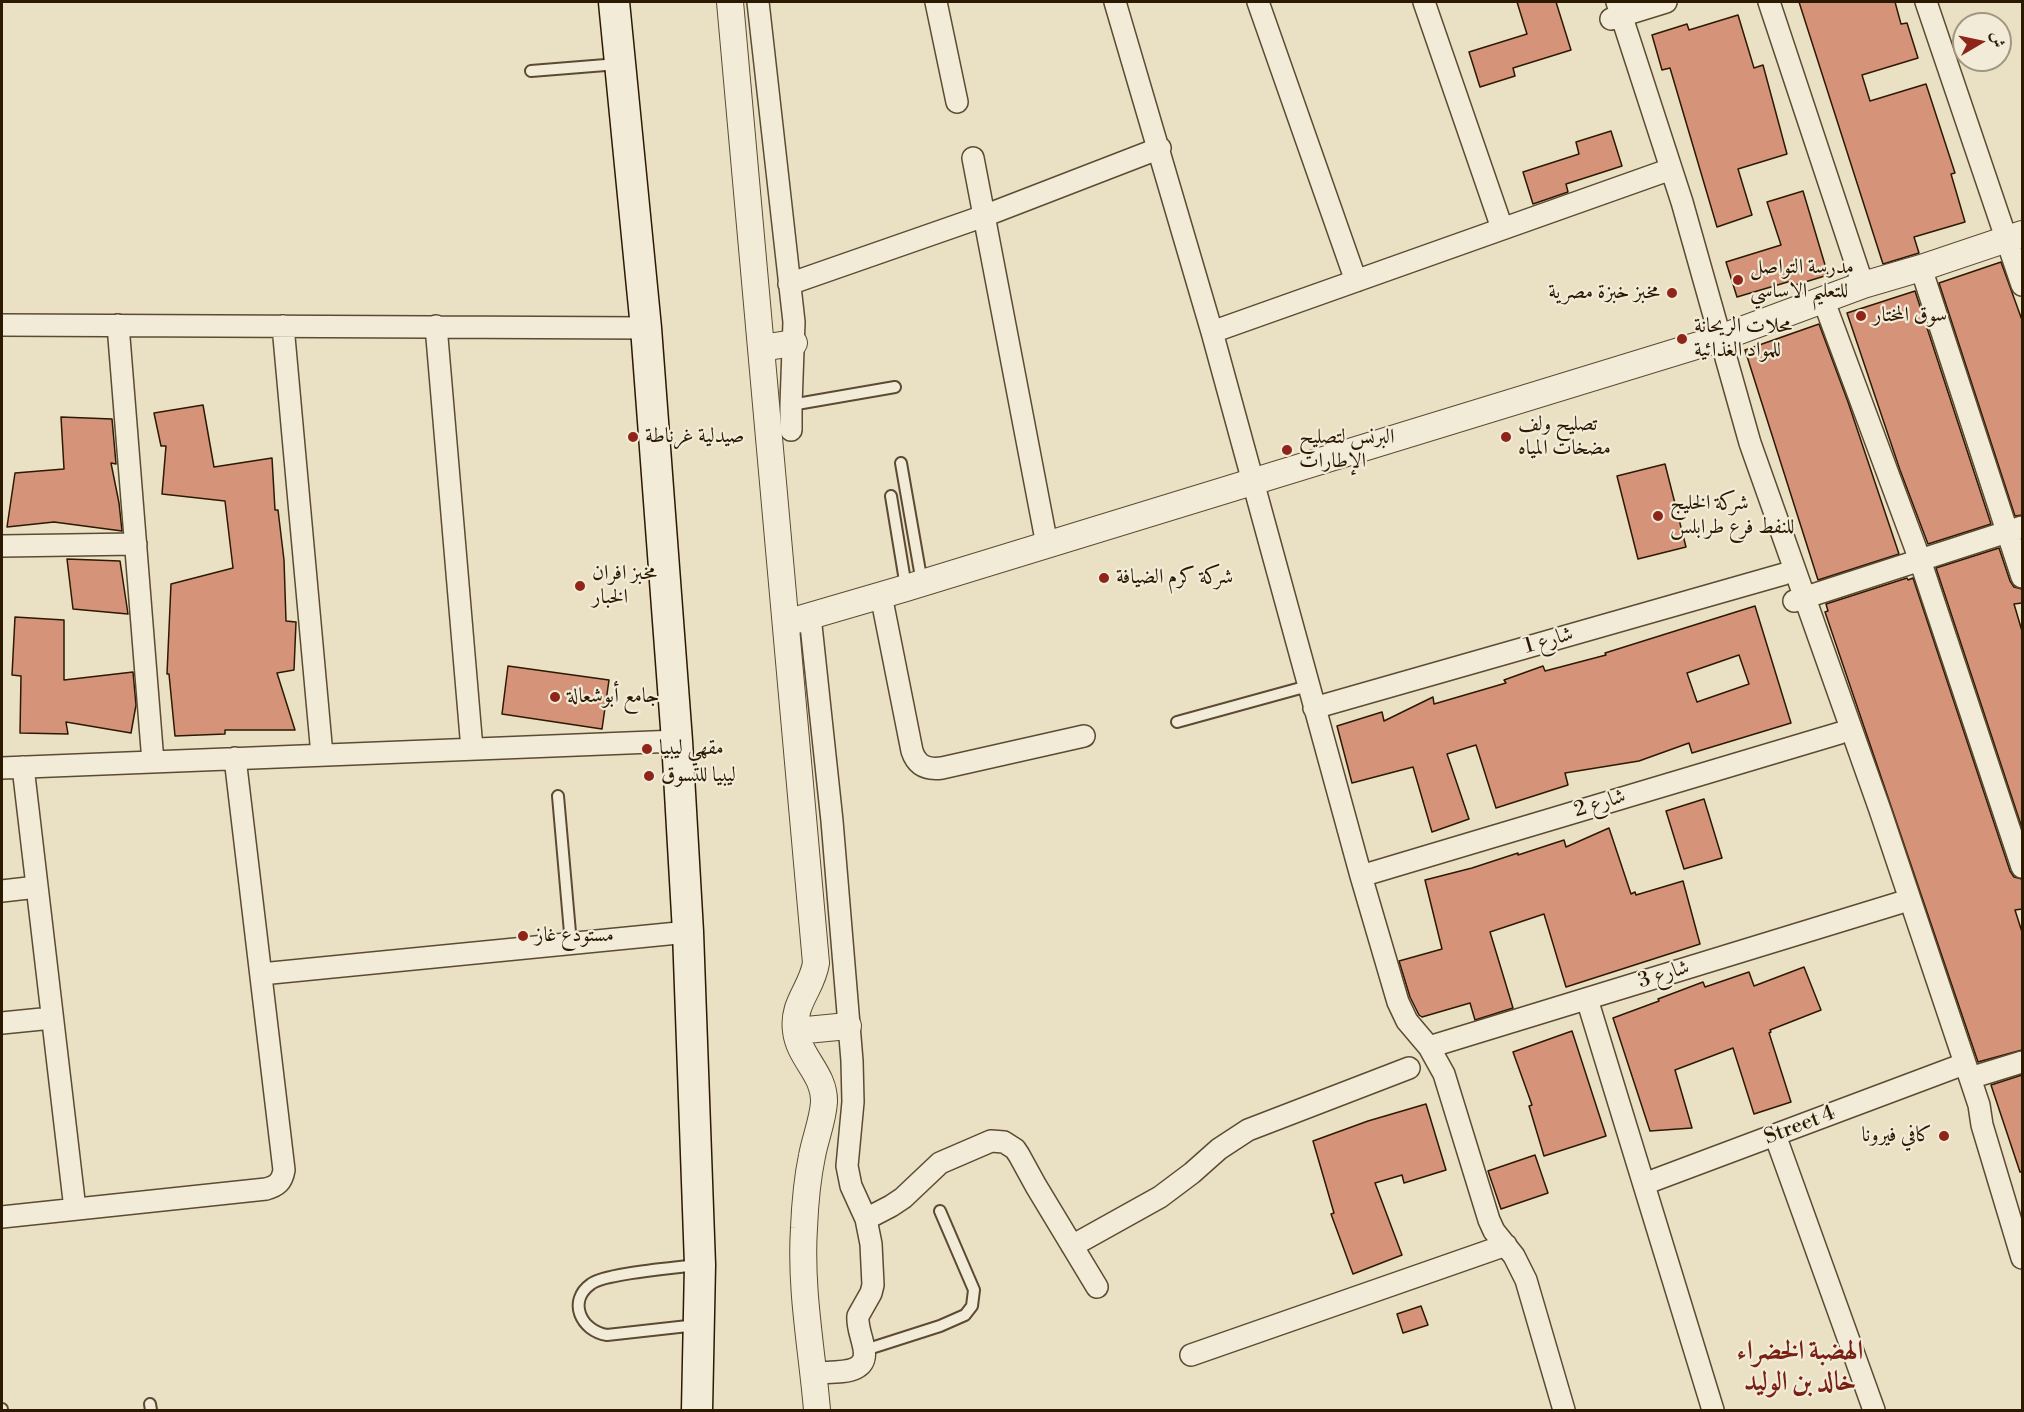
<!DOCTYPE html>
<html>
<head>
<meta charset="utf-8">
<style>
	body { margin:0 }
	#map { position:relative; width:2024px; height:1412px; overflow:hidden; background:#eae0c3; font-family:"Libre Bodoni",Amiri,serif }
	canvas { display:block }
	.frame { position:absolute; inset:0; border:3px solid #2c1902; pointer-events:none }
	.north { position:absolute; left:1952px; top:12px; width:60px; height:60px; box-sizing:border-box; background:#f1ebd8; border:2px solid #a29782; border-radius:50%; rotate:81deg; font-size:16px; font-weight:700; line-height:24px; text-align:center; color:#2c1902 }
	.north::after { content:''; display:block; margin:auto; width:21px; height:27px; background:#8f2418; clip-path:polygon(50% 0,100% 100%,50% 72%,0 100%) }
</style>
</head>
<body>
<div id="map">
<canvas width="2024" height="1412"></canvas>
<div class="frame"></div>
<div class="north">ش</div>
</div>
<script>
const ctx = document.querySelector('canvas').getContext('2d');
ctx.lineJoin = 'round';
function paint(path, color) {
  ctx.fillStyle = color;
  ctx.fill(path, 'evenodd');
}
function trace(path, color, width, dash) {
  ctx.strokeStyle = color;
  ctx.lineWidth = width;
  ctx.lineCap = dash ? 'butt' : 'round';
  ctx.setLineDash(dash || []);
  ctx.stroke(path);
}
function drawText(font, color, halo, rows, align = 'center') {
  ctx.font = font + ' "Libre Bodoni",Amiri,serif';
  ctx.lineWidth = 4.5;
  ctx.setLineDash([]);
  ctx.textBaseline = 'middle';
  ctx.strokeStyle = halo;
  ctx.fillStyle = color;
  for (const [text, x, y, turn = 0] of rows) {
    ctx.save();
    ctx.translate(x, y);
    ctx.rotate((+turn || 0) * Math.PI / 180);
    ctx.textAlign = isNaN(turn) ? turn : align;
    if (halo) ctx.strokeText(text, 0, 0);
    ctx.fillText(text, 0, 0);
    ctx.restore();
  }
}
const building = new Path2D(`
	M 1517,2 L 1556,2 L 1571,50 L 1513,68 L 1515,76 L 1480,87 L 1469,52 L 1527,34 Z
	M 1799,2 L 1895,2 L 1901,24 L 1907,23 L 1918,58 L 1862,75 L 1870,101 L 1926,84 L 1955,173 L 1951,174 L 1965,222 L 1914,237 L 1919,253 L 1883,264 Z
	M 1738,15 L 1754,68 L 1763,65 L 1787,154 L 1738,169 L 1752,215 L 1717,227 L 1670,68 L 1662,70 L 1652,35 L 1687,24 L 1689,30 Z
	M 1611,131 L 1622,166 L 1566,184 L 1568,192 L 1533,204 L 1523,172 L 1579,154 L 1576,142 Z
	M 1803,191 L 1828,275 L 1792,286 L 1791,281 L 1737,297 L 1726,262 L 1781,245 L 1767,202 Z
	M 2001,262 L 2022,320 L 2022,515 L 2015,516 L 1939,283 Z
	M 1915,291 L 1991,524 L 1928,544 L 1900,470 L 1847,313 Z
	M 1819,324 L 1848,402 L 1899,554 L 1818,580 L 1745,350 Z
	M 203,405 L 214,467 L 272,458 L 275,510 L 278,510 L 284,560 L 286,621 L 296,622 L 294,670 L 277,673 L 295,730 L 225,730 L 225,734 L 175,736 L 169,674 L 167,674 L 171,584 L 233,568 L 225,501 L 162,494 L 166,446 L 161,446 L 154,413 Z
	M 61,417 L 112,419 L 116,464 L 111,463 L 119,503 L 122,531 L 54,522 L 7,527 L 15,473 L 64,469 Z
	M 1665,464 L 1686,547 L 1638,559 L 1617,476 Z
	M 1999,548 L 2010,581 L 2014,587 L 2022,589 L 2022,603 L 2014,604 L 2022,631 L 2022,828 L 1936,568 Z
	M 67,559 L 120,561 L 128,614 L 73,609 Z
	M 1907,578 L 1908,580 L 1913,578 L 2010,871 L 2014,877 L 2022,879 L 2022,909 L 2015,910 L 2022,932 L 2022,1050 L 1978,1062 L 1825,612 L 1828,611 L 1826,604 Z
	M 1755,606 L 1791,723 L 1692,753 L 1689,743 L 1639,761 L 1565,773 L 1568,785 L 1496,808 L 1476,745 L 1447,754 L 1469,819 L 1432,832 L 1413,767 L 1352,783 L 1337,726 L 1382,712 L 1384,721 L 1433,697 L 1434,704 L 1506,683 L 1504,680 L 1543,666 L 1545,671 L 1606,655 L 1605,653 ZM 1739,655 L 1749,684 L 1697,702 L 1687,673 Z
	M 15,617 L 64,620 L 64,680 L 133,672 L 136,705 L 131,733 L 66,722 L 68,734 L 20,733 L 21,676 L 12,675 Z
	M 508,666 L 609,680 L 602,729 L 502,714 Z
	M 1704,799 L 1722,858 L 1684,869 L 1666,811 Z
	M 1609,828 L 1631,894 L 1635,892 L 1636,895 L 1683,881 L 1700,944 L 1566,987 L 1544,914 L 1490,932 L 1513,1008 L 1475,1020 L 1470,1003 L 1422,1017 L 1419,1015 L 1410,997 L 1399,961 L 1442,949 L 1425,880 L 1472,868 L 1518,853 L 1518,855 L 1564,840 L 1566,847 Z
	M 1804,967 L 1821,1010 L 1770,1030 L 1771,1032 L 1769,1033 L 1791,1102 L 1754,1114 L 1733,1048 L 1675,1070 L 1692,1128 L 1650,1131 L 1613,1018 L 1659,1001 L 1658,999 L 1703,982 L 1705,987 L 1749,972 L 1754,986 Z
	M 1572,1031 L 1606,1136 L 1544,1156 L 1529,1106 L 1532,1105 L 1513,1052 Z
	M 2022,1075 L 2022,1172 L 2020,1172 L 1991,1085 Z
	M 1426,1104 L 1446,1170 L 1404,1183 L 1402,1175 L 1375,1183 L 1402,1255 L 1353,1274 L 1331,1214 L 1334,1213 L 1313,1141 L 1368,1121 Z
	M 1535,1155 L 1548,1193 L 1501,1209 L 1488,1171 Z
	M 1421,1306 L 1428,1325 L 1403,1333 L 1397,1314 Z`);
paint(building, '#d5947a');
trace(building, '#2c1902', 1.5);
const service = new Path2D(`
	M 531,71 L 618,64
	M 791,405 L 895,387
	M 901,463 L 922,583
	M 891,496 L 906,587
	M 1177,722 L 1308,686
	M 558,796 L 571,944
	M 697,1265 C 676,1268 605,1273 591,1284 C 567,1301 581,1331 607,1335 L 697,1325
	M 865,1350 L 940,1326 L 965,1315 L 972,1306 L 974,1290 L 940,1211
	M 150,1404 L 151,1410
	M 2,1409 L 2,1410`);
const minor = new Path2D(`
	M 758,2 L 794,322 L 791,405 L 791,430
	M 936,2 L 957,102
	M 1115,2 L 1212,332 L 1361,876 L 1398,1002 L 1407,1021 L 1429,1047 L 1444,1074 L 1489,1220 L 1494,1231 L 1514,1256 L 1526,1280 L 1564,1410
	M 1258,2 L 1356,281
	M 1424,2 L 1502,228
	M 1617,2 L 1682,202 L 1750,443 L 1880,810 L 1970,1078 L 1979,1105 L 1982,1125 L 2022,1258
	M 1769,2 L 1863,285
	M 1926,2 L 2022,285
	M 1611,19 L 1666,2
	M 973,158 L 1047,545
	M 1921,268 L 2022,577
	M 789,284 L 984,216 L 1160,148
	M 1823,299 L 1920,560 L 2022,867
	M 2,325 L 646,328
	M 118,325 L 153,762
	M 283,326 L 322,755
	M 436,326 L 472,749
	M 1212,332 L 1671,169
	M 2,546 L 136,544
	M 881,595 L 912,751 C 917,766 927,770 942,768 L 1084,736
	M 1794,601 L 2022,527
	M 810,616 L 832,821 L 852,1061 L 853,1102 L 847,1166 L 851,1186 L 866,1219 L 871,1244 L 873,1285 L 871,1293 L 858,1316 C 857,1325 861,1335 863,1344 C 872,1377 837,1371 814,1373
	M 1314,708 L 1784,574
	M 23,767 L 75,1209
	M 2,768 L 677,741
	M 1361,876 L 1840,733
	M 2,891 L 37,887
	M 261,974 L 688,932
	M 1587,999 L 1713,1410
	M 2,1023 L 52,1018
	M 1429,1047 L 1899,903
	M 1970,1078 L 2022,1062
	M 1775,1135 L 1874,1410
	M 1644,1184 L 1956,1067
	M 2,1217 L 266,1189 C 277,1186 282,1182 284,1170 L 235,758
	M 866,1219 L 891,1206 L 903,1198 L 940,1163 L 991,1141 L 1004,1142 L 1015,1149 L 1019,1155 L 1036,1186 L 1097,1287
	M 1072,1246 L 1160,1197 L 1192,1173 L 1219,1149 L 1248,1130 L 1409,1068
	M 1191,1355 L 1506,1245`);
const tertiary = new Path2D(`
	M 730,2 L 816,963 C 812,989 792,1003 796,1031 C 799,1058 825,1074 824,1102 C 823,1120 815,1139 812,1156 C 807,1180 805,1204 804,1228 C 800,1290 812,1350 817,1410
	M 761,348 L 794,343
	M 786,623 L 906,588 L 1712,341 L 1863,285 L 1921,268 L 2022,234
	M 796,1031 L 848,1026`);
const secondary = new Path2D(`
	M 614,2 L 646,328 L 677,741 L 688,932 L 700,1265 L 697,1410`);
trace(service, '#5c4b32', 14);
trace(minor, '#5c4b32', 24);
trace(tertiary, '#5c4b32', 28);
trace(secondary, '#2c1902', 33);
trace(service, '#f1ebd8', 10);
trace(minor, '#f1ebd8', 21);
trace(tertiary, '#f1ebd8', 26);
trace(secondary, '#f1ebd8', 30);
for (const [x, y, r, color] of [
	[1738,280,6,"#8f2418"],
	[1672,293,6,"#8f2418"],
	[1861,316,6,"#8f2418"],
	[1682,339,6,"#8f2418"],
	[633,437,6,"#8f2418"],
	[1506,437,6,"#8f2418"],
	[1287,450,6,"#8f2418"],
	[1658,516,6,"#8f2418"],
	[1104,578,6,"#8f2418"],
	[580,586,6,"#8f2418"],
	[555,697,6,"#8f2418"],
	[647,749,6,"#8f2418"],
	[649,776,6,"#8f2418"],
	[523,936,6,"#8f2418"],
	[1944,1136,6,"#8f2418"]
]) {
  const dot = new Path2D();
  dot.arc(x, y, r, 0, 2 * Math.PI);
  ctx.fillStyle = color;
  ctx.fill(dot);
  trace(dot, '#f1ebd8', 2);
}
drawText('21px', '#2c1902', '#f1ebd8', [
	["مدرسة التواصل",1750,268],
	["للتعليم الاساسي",1750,292],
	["مخبز خبزة مصرية",1660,293,"right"],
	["سوق المختار",1873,316],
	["محلات الريحانة",1694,327],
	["للمواد الغذائية",1694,351],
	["تصليح ولف",1518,425],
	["مضخات المياه",1518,449],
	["صيدلية غرناطة",645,437],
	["البرنس لتصليح",1299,438],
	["الإطارات",1299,462],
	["شركة الخليج",1670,504],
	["للنفط فرع طرابلس",1670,528],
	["مخبز افران",592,574],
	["الخبار",592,598],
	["شركة كرم الضيافة",1116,578],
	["جامع أبوشعالة",567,697],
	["مقهي ليبيا",659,749],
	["ليبيا للتسوق",661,776],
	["مستودع غاز",535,936],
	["كافي فيرونا",1932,1136,"right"]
], 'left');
drawText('21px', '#2c1902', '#f1ebd8', [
	["شارع 1",1549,641,-16],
	["شارع 2",1600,804,-17],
	["شارع 3",1664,975,-17],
	["Street 4",1800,1126,-21]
]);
drawText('bold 27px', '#7a1f14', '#f1ebd8', [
	["الهضبة الخضراء",1800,1353],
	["خالد بن الوليد",1800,1384]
]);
</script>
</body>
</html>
